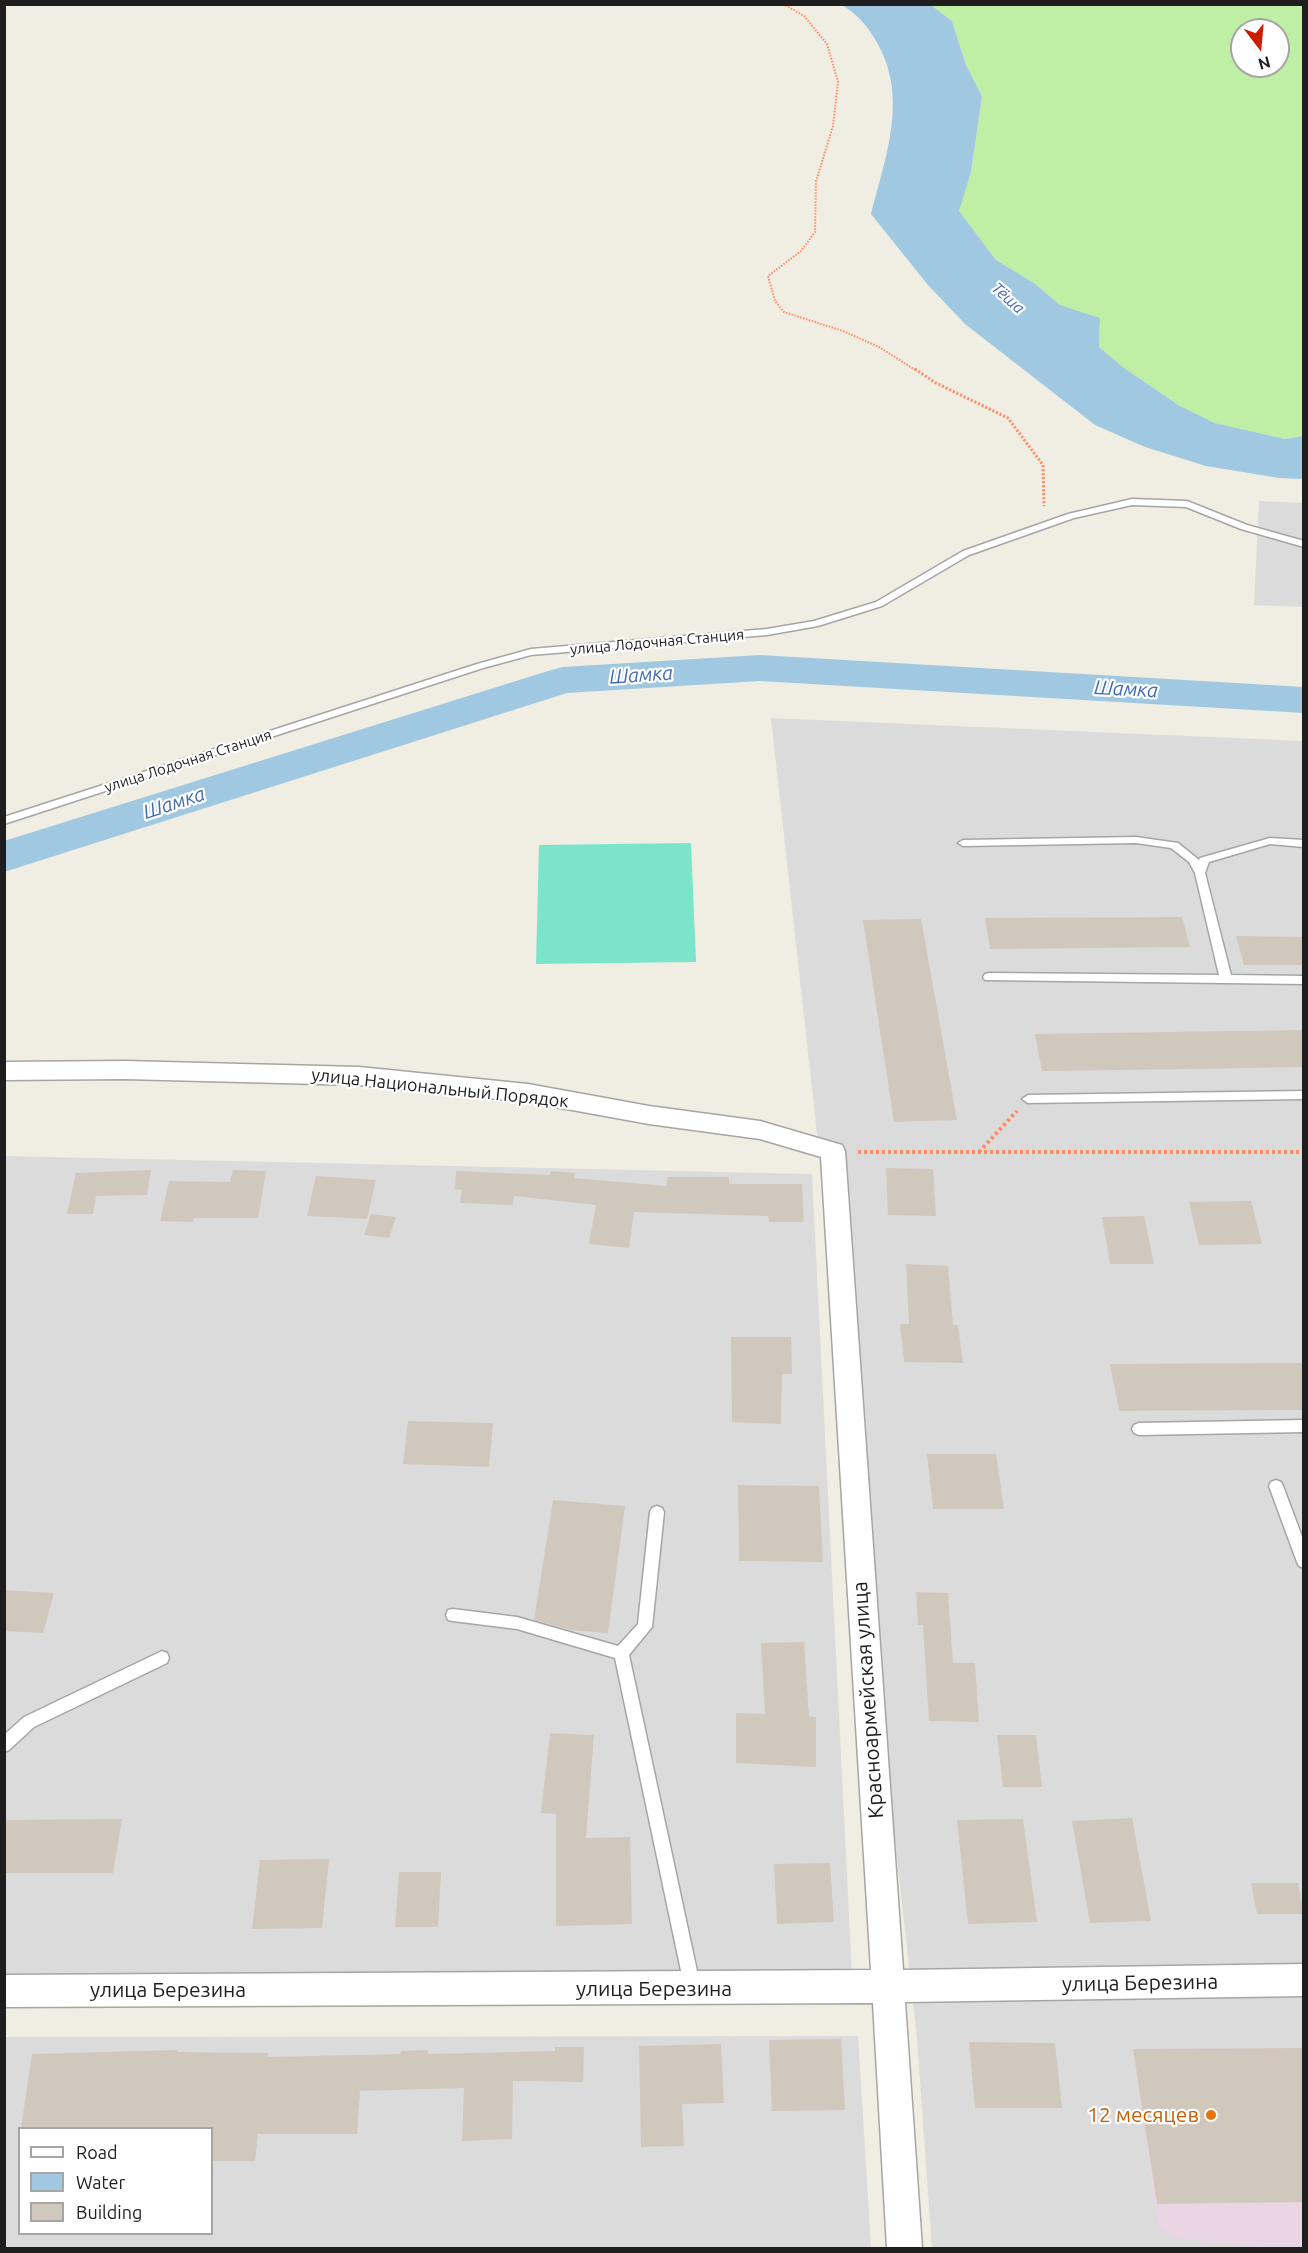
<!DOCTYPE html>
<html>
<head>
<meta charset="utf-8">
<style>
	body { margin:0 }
	#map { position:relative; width:1308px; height:2253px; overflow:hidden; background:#f0ede3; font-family:Ubuntu,sans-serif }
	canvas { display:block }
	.frame { position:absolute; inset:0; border:6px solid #1e1e1e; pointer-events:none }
	.legend { position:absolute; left:18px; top:2127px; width:195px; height:108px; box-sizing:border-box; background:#fff; border:2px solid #a5a5a5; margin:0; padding:8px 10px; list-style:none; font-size:18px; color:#1e1e1e }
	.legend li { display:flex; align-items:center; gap:12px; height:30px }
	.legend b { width:30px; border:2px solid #a5a5a5 }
	.north { position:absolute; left:1230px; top:18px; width:60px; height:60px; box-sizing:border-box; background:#fff; border:2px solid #a5a5a5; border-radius:50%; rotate:164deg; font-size:16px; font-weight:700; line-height:24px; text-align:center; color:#1e1e1e }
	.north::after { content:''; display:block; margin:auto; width:21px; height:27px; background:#cc1d00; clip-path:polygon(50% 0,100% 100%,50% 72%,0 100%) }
</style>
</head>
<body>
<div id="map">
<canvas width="1308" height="2253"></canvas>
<div class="frame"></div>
<ul class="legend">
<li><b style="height:8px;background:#fff"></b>Road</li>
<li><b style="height:16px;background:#a0c9e1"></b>Water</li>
<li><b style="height:16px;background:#d0c8bc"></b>Building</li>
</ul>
<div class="north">N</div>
</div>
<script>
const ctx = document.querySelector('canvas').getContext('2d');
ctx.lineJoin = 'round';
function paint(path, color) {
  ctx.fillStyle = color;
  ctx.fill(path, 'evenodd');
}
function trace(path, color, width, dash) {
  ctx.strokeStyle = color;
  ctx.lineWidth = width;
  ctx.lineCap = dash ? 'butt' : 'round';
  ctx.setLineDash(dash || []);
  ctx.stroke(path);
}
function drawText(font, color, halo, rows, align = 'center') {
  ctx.font = font + ' Ubuntu,sans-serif';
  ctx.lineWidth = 4.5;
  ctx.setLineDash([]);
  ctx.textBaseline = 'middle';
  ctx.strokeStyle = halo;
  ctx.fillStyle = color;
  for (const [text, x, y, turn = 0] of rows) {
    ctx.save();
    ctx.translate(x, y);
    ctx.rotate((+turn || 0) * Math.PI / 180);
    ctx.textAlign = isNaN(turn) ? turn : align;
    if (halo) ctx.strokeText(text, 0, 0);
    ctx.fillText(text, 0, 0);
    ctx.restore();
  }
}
paint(new Path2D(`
	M 1259,501 L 1303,503 L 1303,607 L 1254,605 Z
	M 771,718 L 1303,741 L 1303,2248 L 932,2248 L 917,2039 Z
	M 5,1156 L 812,1174 L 852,1975 L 5,1974 Z
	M 858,2036 L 871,2248 L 5,2248 L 4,2037 ZM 20,2128 L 212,2128 L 212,2234 L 20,2234 Z`), '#dcdbdb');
paint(new Path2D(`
	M 1303,2048 L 1303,2248 L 1270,2248 L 1171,2238 L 1158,2225 L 1133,2049 Z`), '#e9d5e3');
paint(new Path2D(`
	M 931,5 L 1303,5 L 1303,436 L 1285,439 L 1215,423 L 1180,406 L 1124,368 L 1099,347 L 1100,318 L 1060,305 L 1034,283 L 996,260 L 958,211 L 971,172 L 982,96 L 966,65 L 952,21 ZM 1242,30 L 1278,30 L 1278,66 L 1242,66 Z`), '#bfeea5');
paint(new Path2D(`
	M 691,843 L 696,962 L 536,964 L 539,845 Z`), '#7be5cb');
paint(new Path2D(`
	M 842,5 L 931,5 L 952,21 L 966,65 L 982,96 L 971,172 L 959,211 L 996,260 L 1034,283 L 1060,305 L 1100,318 L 1099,347 L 1124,368 L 1180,406 L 1215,423 L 1285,439 L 1303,436 L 1303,479 L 1279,478 L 1206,466 L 1145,447 L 1095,425 L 965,324 L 928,285 L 871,214 C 886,156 909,96 876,41 C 867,25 857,14 842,5 Z`), '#a0c9e1');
paint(new Path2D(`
	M 760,655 L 1304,687 L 1304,713 L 760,681 L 567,693 L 4,872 L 4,841 L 548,671 L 563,667 Z`), '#a0c9e1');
paint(new Path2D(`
	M 1182,917 L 1190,947 L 990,949 L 985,918 Z
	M 921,919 L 957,1120 L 894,1122 L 863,920 Z
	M 1236,936 L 1304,937 L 1304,965 L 1244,965 Z
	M 1304,1030 L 1304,1067 L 1193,1069 L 1042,1071 L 1035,1034 Z
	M 886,1168 L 933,1169 L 936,1216 L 888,1215 Z
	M 151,1170 L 147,1195 L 96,1196 L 93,1214 L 67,1214 L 76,1173 Z
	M 233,1170 L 266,1171 L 258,1218 L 194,1218 L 193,1222 L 160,1221 L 169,1181 L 230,1182 Z
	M 456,1171 L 550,1175 L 551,1171 L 575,1173 L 574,1178 L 667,1186 L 667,1177 L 729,1177 L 729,1184 L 802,1184 L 804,1222 L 769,1222 L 768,1216 L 634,1212 L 629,1248 L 589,1244 L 596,1205 L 514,1196 L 513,1205 L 460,1203 L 462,1190 L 455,1189 Z
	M 316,1176 L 376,1180 L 367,1219 L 307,1216 Z
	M 1251,1201 L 1262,1244 L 1199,1245 L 1189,1202 Z
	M 371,1214 L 396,1217 L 389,1238 L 364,1235 Z
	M 1144,1216 L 1154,1264 L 1110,1264 L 1102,1217 Z
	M 906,1264 L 948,1266 L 953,1325 L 958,1325 L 963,1363 L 904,1362 L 900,1324 L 909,1324 Z
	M 731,1337 L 791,1337 L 792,1374 L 782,1374 L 781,1424 L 732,1422 Z
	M 1304,1363 L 1304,1410 L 1275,1410 L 1119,1411 L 1110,1364 Z
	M 408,1421 L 493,1423 L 489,1467 L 403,1464 Z
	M 927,1454 L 996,1454 L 1004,1509 L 933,1509 Z
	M 738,1485 L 819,1486 L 823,1562 L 739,1561 Z
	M 553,1500 L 625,1506 L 608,1633 L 571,1630 L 534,1620 Z
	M 4,1590 L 54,1593 L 43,1633 L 4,1631 Z
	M 916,1592 L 948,1593 L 953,1663 L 975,1663 L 979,1722 L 929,1721 L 923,1625 L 918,1625 Z
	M 804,1642 L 809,1716 L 816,1717 L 816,1767 L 736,1763 L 736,1713 L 765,1714 L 761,1643 Z
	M 550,1733 L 594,1735 L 586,1838 L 630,1837 L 632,1924 L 556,1926 L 556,1814 L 541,1813 Z
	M 997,1735 L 1036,1735 L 1042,1787 L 1003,1787 Z
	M 1132,1818 L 1151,1921 L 1090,1923 L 1072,1821 Z
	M 122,1819 L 113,1873 L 4,1873 L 4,1834 L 7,1820 Z
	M 1023,1819 L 1037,1922 L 968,1924 L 957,1820 Z
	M 329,1859 L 322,1928 L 252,1929 L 260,1860 Z
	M 830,1863 L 834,1922 L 777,1924 L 774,1864 Z
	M 399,1872 L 441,1872 L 438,1927 L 395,1927 Z
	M 1251,1883 L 1298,1883 L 1304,1914 L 1257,1914 Z
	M 841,2039 L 845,2110 L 772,2111 L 769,2040 Z
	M 969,2042 L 1055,2043 L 1062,2108 L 975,2108 Z
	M 721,2044 L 724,2103 L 682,2104 L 684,2146 L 641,2147 L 639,2046 Z
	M 555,2047 L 584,2047 L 583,2082 L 513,2081 L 512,2139 L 462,2141 L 464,2088 L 360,2091 L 357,2134 L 258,2134 L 255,2161 L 212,2161 L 212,2128 L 21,2128 L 32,2054 L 177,2050 L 177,2052 L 268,2053 L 268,2057 L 400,2054 L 401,2051 L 428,2050 L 428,2054 L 555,2051 Z
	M 1304,2048 L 1304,2202 L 1157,2204 L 1133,2049 Z`), '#d0c8bc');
const service = new Path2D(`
	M 1132,499 L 1187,501 L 1247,525 L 1304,541 L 1304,547 L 1241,529 L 1186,507 L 1132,505 L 1074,518 L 969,555 L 882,606 L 818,626 L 767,635 L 531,655 L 483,668 L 4,824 L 4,817 L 477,664 L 531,649 L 767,629 L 814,621 L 876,602 L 963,551 L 1068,514 Z
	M 1136,837 L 1178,843 L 1199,860 L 1200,858 L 1270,838 L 1304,840 L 1304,847 L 1270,844 L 1209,862 L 1205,873 L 1231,975 L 1304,976 L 1304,984 L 985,980 L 983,977 L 985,974 L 989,973 L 1219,975 L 1195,873 L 1189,862 L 1171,848 L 1136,843 L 963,846 L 958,843 L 963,840 Z
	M 1304,1091 L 1304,1099 L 1028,1103 L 1022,1099 L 1028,1095 Z
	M 1304,1420 L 1304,1432 L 1139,1435 L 1134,1433 L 1132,1429 L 1134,1425 L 1139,1423 Z
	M 1276,1480 L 1281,1482 L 1283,1486 L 1304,1542 L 1304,1568 L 1299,1566 L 1297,1562 L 1269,1486 L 1271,1482 Z
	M 657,1506 L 662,1508 L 664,1512 L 652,1627 L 629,1655 L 700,1985 L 698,1991 L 692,1993 L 686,1991 L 684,1985 L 615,1658 L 517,1629 L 453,1621 L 448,1620 L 446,1615 L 448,1610 L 453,1609 L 517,1617 L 618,1646 L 638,1624 L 650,1512 L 652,1508 Z
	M 162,1651 L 167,1653 L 169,1658 L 167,1663 L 34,1727 L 9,1750 L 4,1752 L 4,1735 L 24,1717 Z`);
const minor = new Path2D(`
	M 125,1061 L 359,1067 L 528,1084 L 649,1106 L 760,1121 L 842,1145 L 845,1151 L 903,1970 L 1304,1964 L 1304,1996 L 905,2002 L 922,2248 L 887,2248 L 873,2003 L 4,2007 L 4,1975 L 871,1970 L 821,1157 L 760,1139 L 649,1124 L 528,1102 L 359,1085 L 125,1079 L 4,1080 L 4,1062 Z`);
trace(service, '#a5a5a5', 3);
trace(minor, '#a5a5a5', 3);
trace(new Path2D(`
	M 783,4 L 804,16 L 827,44 L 838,82 L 833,126 L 816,181 L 815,232 L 801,251 L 768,276 L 775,301 L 784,312 L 843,331 L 879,347 L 917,371`), '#ff8b65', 2, [1.5, 1.5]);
trace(new Path2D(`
	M 915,369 L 936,383 L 1008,418 L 1043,465 L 1044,506`), '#ff8b65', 3, [2, 2]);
trace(new Path2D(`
	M 858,1152 L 1304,1152
	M 979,1152 L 1017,1111`), '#ff8b65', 4, [3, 3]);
paint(service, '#fff');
paint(minor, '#fff');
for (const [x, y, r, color] of [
	[1211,2115,6,"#e8710a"]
]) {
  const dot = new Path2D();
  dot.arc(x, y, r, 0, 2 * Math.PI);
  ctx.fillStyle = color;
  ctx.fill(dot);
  trace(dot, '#fff', 2);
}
drawText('15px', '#1e1e1e', '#fff', [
	["улица Лодочная Станция",657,642,-5],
	["улица Лодочная Станция",188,761,-18]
]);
drawText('italic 16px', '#436cb5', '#fff', [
	["Тёша",1008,298,42]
]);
drawText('18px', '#1e1e1e', '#fff', [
	["улица Национальный Порядок",440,1088,6]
]);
drawText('italic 20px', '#436cb5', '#fff', [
	["Шамка",641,675,-4],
	["Шамка",1126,689,3],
	["Шамка",174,803,-18]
]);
drawText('21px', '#1e1e1e', '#fff', [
	["Красноармейская улица",868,1700,-94],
	["улица Березина",1140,1983,-1],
	["улица Березина",654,1989],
	["улица Березина",168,1990]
]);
drawText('21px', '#c56008', '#fff', [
	["12 месяцев",1199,2115]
], 'right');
</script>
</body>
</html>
